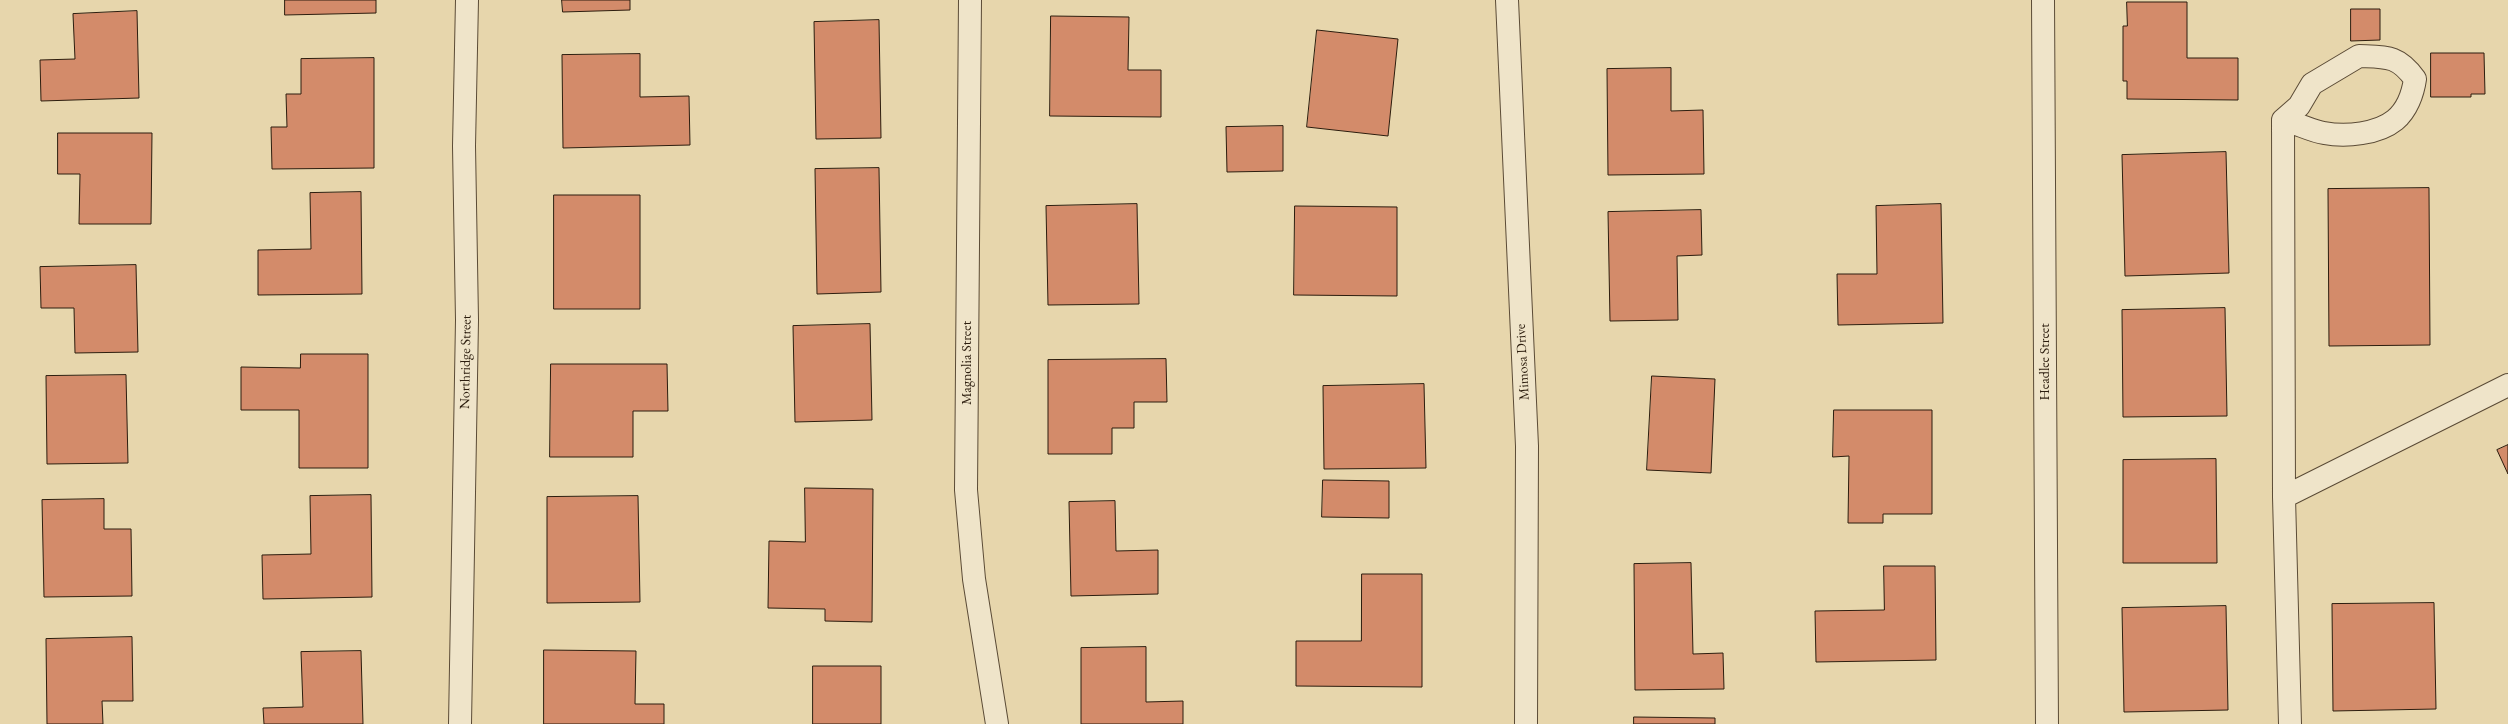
<!DOCTYPE html>
<html>
<head>
<meta charset="utf-8">
<style>
	body { margin:0 }
	canvas { display:block; background:#e7d6ac }
</style>
</head>
<body>
<canvas width="2508" height="724"></canvas>
<script>
const ctx = document.querySelector('canvas').getContext('2d');
ctx.lineJoin = 'round';
function paint(path, color) {
  ctx.fillStyle = color;
  ctx.fill(path, 'evenodd');
}
function trace(path, color, width, dash) {
  ctx.strokeStyle = color;
  ctx.lineWidth = width;
  ctx.lineCap = dash ? 'butt' : 'round';
  ctx.setLineDash(dash || []);
  ctx.stroke(path);
}
function drawText(font, color, halo, rows, align = 'center') {
  ctx.font = font + ' "EB Garamond",serif';
  ctx.lineWidth = 3;
  ctx.setLineDash([]);
  ctx.textBaseline = 'middle';
  ctx.strokeStyle = halo;
  ctx.fillStyle = color;
  for (const [text, x, y, turn = 0] of rows) {
    ctx.save();
    ctx.translate(x, y);
    ctx.rotate((+turn || 0) * Math.PI / 180);
    ctx.textAlign = isNaN(turn) ? turn : align;
    if (halo) ctx.strokeText(text, 0, 0);
    ctx.fillText(text, 0, 0);
    ctx.restore();
  }
}
const building = new Path2D(`
	M 285,0 L 376,0 L 376,13 L 285,15 Z
	M 562,0 L 630,0 L 630,10 L 563,12 Z
	M 2127,2 L 2187,2 L 2187,58 L 2238,58 L 2238,100 L 2127,99 L 2127,81 L 2123,81 L 2123,26 L 2127,26 Z
	M 2351,9 L 2380,9 L 2380,40 L 2351,41 Z
	M 137,11 L 139,98 L 41,101 L 40,60 L 75,59 L 73,14 Z
	M 1051,16 L 1129,17 L 1128,70 L 1161,70 L 1161,117 L 1050,116 Z
	M 879,20 L 881,138 L 816,139 L 814,22 Z
	M 1317,30 L 1398,39 L 1388,136 L 1307,127 Z
	M 2431,53 L 2484,53 L 2485,94 L 2471,94 L 2471,97 L 2431,97 Z
	M 640,54 L 640,97 L 689,96 L 690,145 L 563,148 L 562,55 Z
	M 374,58 L 374,168 L 272,169 L 271,127 L 287,127 L 286,94 L 301,94 L 301,59 Z
	M 1671,68 L 1671,111 L 1703,110 L 1704,174 L 1608,175 L 1607,69 Z
	M 1283,126 L 1283,171 L 1227,172 L 1226,127 Z
	M 58,133 L 152,133 L 151,224 L 79,224 L 80,174 L 58,174 Z
	M 2226,152 L 2229,273 L 2125,276 L 2122,155 Z
	M 879,168 L 881,292 L 817,294 L 815,169 Z
	M 2429,188 L 2430,345 L 2329,346 L 2328,189 Z
	M 361,192 L 362,294 L 258,295 L 258,250 L 311,249 L 310,193 Z
	M 554,195 L 640,195 L 640,309 L 554,309 Z
	M 1137,204 L 1139,304 L 1048,305 L 1046,206 Z
	M 1941,204 L 1943,323 L 1838,325 L 1837,274 L 1877,274 L 1876,206 Z
	M 1295,206 L 1397,207 L 1397,296 L 1294,295 Z
	M 1701,210 L 1702,255 L 1677,256 L 1678,320 L 1610,321 L 1608,212 Z
	M 136,265 L 138,352 L 75,353 L 74,308 L 41,308 L 40,267 Z
	M 2225,308 L 2227,416 L 2123,417 L 2122,310 Z
	M 870,324 L 872,420 L 795,422 L 793,326 Z
	M 301,354 L 368,354 L 368,468 L 299,468 L 299,410 L 241,410 L 241,367 L 300,368 Z
	M 1166,359 L 1167,402 L 1134,402 L 1134,428 L 1112,428 L 1112,454 L 1048,454 L 1048,360 Z
	M 551,364 L 667,364 L 668,411 L 633,411 L 633,457 L 550,457 Z
	M 126,375 L 128,463 L 47,464 L 46,376 Z
	M 1652,376 L 1715,379 L 1711,473 L 1647,470 Z
	M 1424,384 L 1426,468 L 1324,469 L 1323,386 Z
	M 1834,410 L 1932,410 L 1932,514 L 1883,514 L 1883,523 L 1848,523 L 1849,456 L 1833,457 Z
	M 2508,445 L 2508,474 L 2497,450 Z
	M 2216,459 L 2217,563 L 2123,563 L 2123,460 Z
	M 1323,480 L 1389,481 L 1389,518 L 1322,517 Z
	M 805,488 L 873,489 L 872,622 L 825,621 L 825,609 L 768,608 L 769,541 L 805,542 Z
	M 371,495 L 372,597 L 263,599 L 262,555 L 311,554 L 310,496 Z
	M 638,496 L 640,602 L 547,603 L 547,497 Z
	M 104,499 L 104,529 L 131,529 L 132,596 L 44,597 L 42,500 Z
	M 1115,501 L 1116,551 L 1158,550 L 1158,594 L 1071,596 L 1069,502 Z
	M 1691,563 L 1693,654 L 1723,653 L 1724,689 L 1635,690 L 1634,564 Z
	M 1884,566 L 1935,566 L 1936,660 L 1816,662 L 1815,611 L 1884,610 Z
	M 1362,574 L 1422,574 L 1422,687 L 1296,686 L 1296,641 L 1361,641 Z
	M 2434,603 L 2436,709 L 2333,711 L 2332,604 Z
	M 2226,606 L 2228,710 L 2124,712 L 2122,608 Z
	M 132,637 L 133,701 L 102,701 L 103,724 L 47,724 L 46,639 Z
	M 1146,647 L 1146,702 L 1183,701 L 1183,724 L 1081,724 L 1081,648 Z
	M 544,650 L 636,651 L 635,704 L 664,704 L 664,724 L 544,724 Z
	M 361,651 L 363,724 L 264,724 L 263,708 L 303,707 L 301,652 Z
	M 813,666 L 881,666 L 881,724 L 813,724 Z
	M 1634,717 L 1715,718 L 1715,724 L 1634,724 Z`);
paint(building, '#d38b6a');
trace(building, '#2c1d0e', 1);
const minor = new Path2D(`
	M 970,0 L 966,490 L 974,579 L 997,724
	M 1507,0 L 1527,446 L 1526,724
	M 2043,0 L 2047,724
	M 2359,56 C 2386,57 2398,55 2415,79 C 2413,93 2407,110 2395,120 C 2378,134 2346,137 2324,133 C 2311,131 2297,123 2283,120 L 2299,106 L 2312,84 Z
	M 2283,120 L 2284,497 L 2290,724
	M 2284,497 L 2508,385
	M 460,724 L 467,320 L 464,146 L 467,0`);
trace(minor, '#5b4b36', 24);
trace(minor, '#efe4c9', 22);
drawText('14px', '#2c1d0e', '#efe4c9', [
	["Northridge Street",466,362,-89],
	["Mimosa Drive",1523,362,-93],
	["Headlee Street",2045,362,-90],
	["Magnolia Street",967,363,-90]
]);
</script>
</body>
</html>
